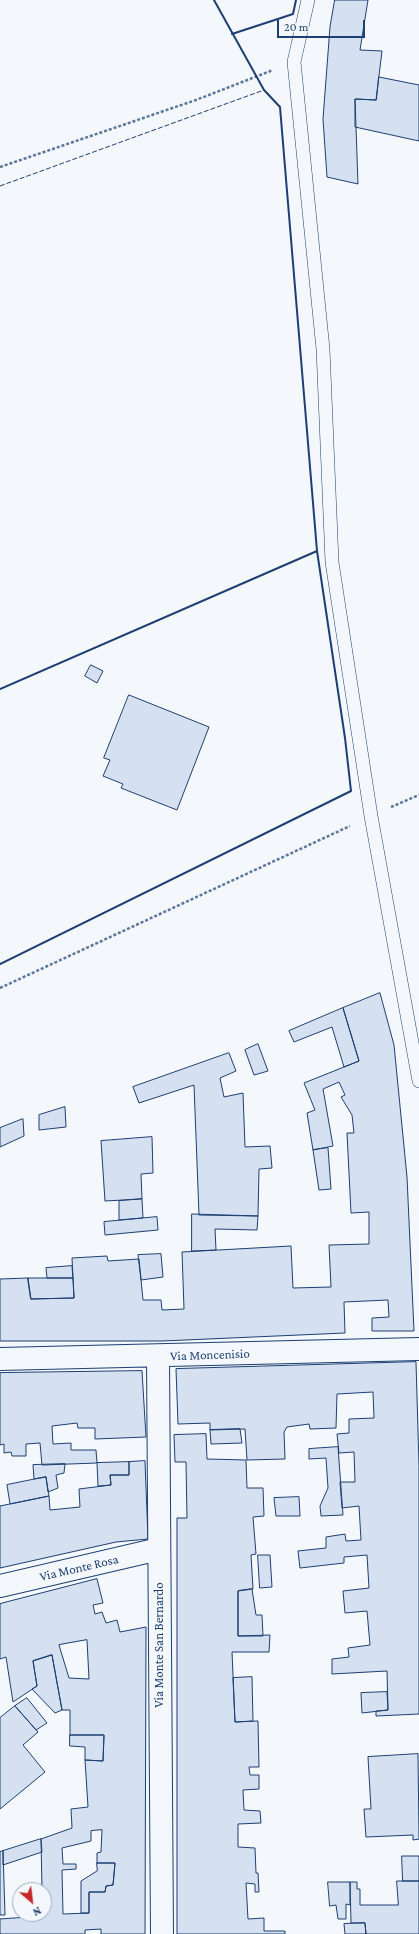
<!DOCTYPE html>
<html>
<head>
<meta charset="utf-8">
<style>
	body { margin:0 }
	#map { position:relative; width:419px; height:1934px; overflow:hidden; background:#f4f7fb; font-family:"Crimson Pro",serif }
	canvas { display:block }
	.north { position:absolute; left:12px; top:1882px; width:40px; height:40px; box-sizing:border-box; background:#f4f7fb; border:1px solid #9eadc5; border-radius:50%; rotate:152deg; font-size:11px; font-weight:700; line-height:16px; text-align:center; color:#1d3f73 }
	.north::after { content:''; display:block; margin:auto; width:14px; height:18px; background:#c62828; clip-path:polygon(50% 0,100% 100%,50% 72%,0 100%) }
	.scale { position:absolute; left:277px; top:20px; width:88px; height:18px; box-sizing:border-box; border:2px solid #1d3f73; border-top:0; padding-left:5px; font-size:12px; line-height:14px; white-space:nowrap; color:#1d3f73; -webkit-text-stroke:3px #f4f7fb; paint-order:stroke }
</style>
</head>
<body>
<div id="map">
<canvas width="419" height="1934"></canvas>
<div class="north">N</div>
<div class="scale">20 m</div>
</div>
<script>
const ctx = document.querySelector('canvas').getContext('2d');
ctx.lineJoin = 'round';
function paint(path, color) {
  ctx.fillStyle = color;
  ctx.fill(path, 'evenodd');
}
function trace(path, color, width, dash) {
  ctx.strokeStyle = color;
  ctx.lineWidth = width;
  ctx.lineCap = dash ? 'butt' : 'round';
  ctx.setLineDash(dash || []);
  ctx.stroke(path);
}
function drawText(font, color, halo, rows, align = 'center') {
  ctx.font = font + ' "Crimson Pro",serif';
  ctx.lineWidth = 3;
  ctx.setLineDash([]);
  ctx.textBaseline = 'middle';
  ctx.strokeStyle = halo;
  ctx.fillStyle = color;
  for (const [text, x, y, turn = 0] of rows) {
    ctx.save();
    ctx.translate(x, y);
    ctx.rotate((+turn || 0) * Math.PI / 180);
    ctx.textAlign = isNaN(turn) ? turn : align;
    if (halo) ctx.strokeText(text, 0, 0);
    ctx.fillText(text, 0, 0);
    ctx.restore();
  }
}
const building = new Path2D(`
	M 335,0 L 368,0 L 360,50 L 382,51 L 376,100 L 355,99 L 358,184 L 327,177 L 323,119 L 330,27 Z
	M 379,77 L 419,85 L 419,141 L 355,127 L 355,99 L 376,100 Z
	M 91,665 L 103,671 L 97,683 L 85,676 Z
	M 129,695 L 209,727 L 177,810 L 121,788 L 123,784 L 103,776 L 110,760 L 104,758 Z
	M 380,993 L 394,1045 L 407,1177 L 414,1331 L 372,1331 L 372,1318 L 389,1317 L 388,1300 L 344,1302 L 345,1333 L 162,1341 L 0,1341 L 0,1279 L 28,1278 L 31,1299 L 74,1298 L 72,1258 L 107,1256 L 108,1261 L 139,1259 L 143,1300 L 161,1300 L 162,1310 L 184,1309 L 182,1252 L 291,1246 L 293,1288 L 331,1287 L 329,1245 L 369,1244 L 369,1212 L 351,1213 L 347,1133 L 354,1133 L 352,1115 L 341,1097 L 345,1095 L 339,1082 L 323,1089 L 333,1146 L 313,1150 L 307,1113 L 315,1110 L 304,1083 L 359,1061 L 343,1008 Z
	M 343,1008 L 359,1061 L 344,1067 L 332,1027 L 294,1042 L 289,1031 Z
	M 258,1044 L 268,1071 L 254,1075 L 245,1050 Z
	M 229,1053 L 236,1071 L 220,1078 L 224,1097 L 243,1093 L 245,1147 L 270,1146 L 272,1168 L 259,1169 L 258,1216 L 199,1215 L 194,1085 L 139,1103 L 133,1087 Z
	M 65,1107 L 66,1127 L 39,1130 L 39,1115 Z
	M 23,1119 L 24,1136 L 0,1147 L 0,1128 Z
	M 152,1137 L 153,1173 L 141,1174 L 142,1199 L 105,1201 L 101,1141 Z
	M 328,1148 L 331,1189 L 319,1190 L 313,1150 Z
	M 142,1199 L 143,1218 L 119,1220 L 119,1201 Z
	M 192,1214 L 258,1216 L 257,1230 L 215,1229 L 216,1250 L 192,1251 Z
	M 157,1217 L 158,1230 L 105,1235 L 104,1222 Z
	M 161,1254 L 163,1277 L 141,1280 L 138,1255 Z
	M 72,1266 L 73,1278 L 47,1278 L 46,1268 Z
	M 28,1278 L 73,1278 L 74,1298 L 31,1299 Z
	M 416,1362 L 419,1466 L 419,1714 L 376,1716 L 376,1711 L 388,1710 L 387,1671 L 332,1674 L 332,1659 L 349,1657 L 348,1648 L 370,1645 L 367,1611 L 345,1613 L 343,1591 L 369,1588 L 367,1555 L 344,1557 L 344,1563 L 300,1568 L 298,1551 L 326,1548 L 326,1537 L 345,1534 L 346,1541 L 361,1540 L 359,1506 L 342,1508 L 340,1482 L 355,1482 L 354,1452 L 339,1453 L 337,1434 L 349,1433 L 349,1419 L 374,1418 L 373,1392 L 337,1394 L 336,1428 L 310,1429 L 309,1424 L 287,1427 L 284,1432 L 285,1459 L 247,1460 L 245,1429 L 210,1430 L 210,1423 L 178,1424 L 176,1369 Z
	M 142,1371 L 146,1437 L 95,1439 L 95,1428 L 78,1428 L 77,1423 L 52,1426 L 53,1444 L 71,1443 L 71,1450 L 96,1450 L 97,1463 L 42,1465 L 40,1443 L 26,1444 L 26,1456 L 12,1456 L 11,1452 L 4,1453 L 4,1444 L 0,1445 L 0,1373 Z
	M 240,1429 L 242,1443 L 211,1444 L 210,1430 Z
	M 206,1434 L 207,1459 L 246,1460 L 247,1488 L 263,1488 L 264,1516 L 253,1517 L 256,1554 L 251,1555 L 253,1589 L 238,1591 L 238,1636 L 270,1635 L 269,1652 L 232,1652 L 235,1722 L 258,1721 L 259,1767 L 249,1767 L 250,1775 L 259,1775 L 259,1789 L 243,1790 L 244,1810 L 260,1811 L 261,1823 L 238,1824 L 238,1847 L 255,1848 L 256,1873 L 258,1873 L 259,1892 L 255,1892 L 255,1884 L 246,1883 L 248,1919 L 264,1918 L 264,1931 L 285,1931 L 285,1934 L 177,1934 L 177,1518 L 187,1518 L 186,1462 L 175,1462 L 174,1435 Z
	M 338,1447 L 343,1515 L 321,1516 L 320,1506 L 328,1488 L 326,1458 L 309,1459 L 309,1449 Z
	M 145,1461 L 148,1539 L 116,1542 L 0,1568 L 0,1506 L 49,1496 L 50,1510 L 80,1507 L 79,1489 L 111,1485 L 110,1475 L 129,1475 L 129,1462 Z
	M 129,1462 L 129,1475 L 110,1475 L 111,1485 L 98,1486 L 97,1463 Z
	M 65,1464 L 64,1473 L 56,1475 L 58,1488 L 48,1492 L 46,1477 L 34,1479 L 33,1465 Z
	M 46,1477 L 49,1496 L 10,1504 L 7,1485 Z
	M 299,1497 L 300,1516 L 276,1516 L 274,1498 Z
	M 258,1555 L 270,1555 L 272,1587 L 260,1588 Z
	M 97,1579 L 103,1603 L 93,1605 L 95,1614 L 102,1612 L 106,1623 L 117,1620 L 120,1632 L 146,1627 L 145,1934 L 101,1934 L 101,1929 L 85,1930 L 85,1934 L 0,1934 L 0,1919 L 42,1916 L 42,1914 L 44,1914 L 44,1890 L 42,1890 L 41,1839 L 72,1828 L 71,1809 L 88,1807 L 85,1760 L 103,1761 L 104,1735 L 70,1735 L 70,1710 L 62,1710 L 52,1655 L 33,1661 L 37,1686 L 13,1702 L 6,1657 L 0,1659 L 0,1604 ZM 87,1640 L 89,1679 L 69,1678 L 59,1645 ZM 102,1830 L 101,1852 L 97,1853 L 97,1863 L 115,1863 L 113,1885 L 106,1886 L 105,1892 L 89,1892 L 89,1913 L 63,1914 L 62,1870 L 76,1869 L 76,1864 L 63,1864 L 62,1848 L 91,1841 L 91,1831 Z
	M 252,1589 L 256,1615 L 262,1615 L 263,1636 L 238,1636 L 238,1591 Z
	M 52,1655 L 62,1710 L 55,1713 L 32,1689 L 37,1686 L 33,1661 Z
	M 252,1677 L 253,1721 L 235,1722 L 233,1678 Z
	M 387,1692 L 388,1710 L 362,1713 L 361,1693 Z
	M 27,1698 L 47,1723 L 36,1730 L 15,1706 Z
	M 15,1706 L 38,1732 L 23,1745 L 45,1772 L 0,1809 L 0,1718 Z
	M 70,1735 L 104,1735 L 103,1761 L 85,1760 L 85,1747 L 70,1746 Z
	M 418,1754 L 419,1839 L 413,1840 L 413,1835 L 366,1837 L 364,1809 L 371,1809 L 368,1757 Z
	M 41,1839 L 42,1852 L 3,1865 L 3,1851 Z
	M 3,1851 L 5,1915 L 0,1915 L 0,1852 Z
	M 402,1856 L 419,1856 L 419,1881 L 403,1881 Z
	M 97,1863 L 115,1863 L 113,1885 L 106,1886 L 105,1892 L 89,1892 L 89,1913 L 81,1913 L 81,1881 L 97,1871 Z
	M 397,1881 L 419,1881 L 419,1934 L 366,1934 L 365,1923 L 351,1923 L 350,1882 L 357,1882 L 357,1889 L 360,1889 L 360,1905 L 398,1905 Z
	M 328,1882 L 350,1882 L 350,1905 L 346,1904 L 346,1919 L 338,1919 L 336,1905 L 330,1906 Z
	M 365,1923 L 366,1934 L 345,1934 L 344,1924 Z`);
paint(building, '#d5e0f0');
trace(building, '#1d3f73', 1);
const lane = new Path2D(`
	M 308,0 L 294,62 L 323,349 L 332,562 L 371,816 L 419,1081`);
const street = new Path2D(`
	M 158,1357 L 162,1934
	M 0,1359 L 419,1349
	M 0,1586 L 159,1549`);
trace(lane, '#1d3f73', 14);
trace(street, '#1d3f73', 24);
trace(new Path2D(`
	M 0,167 L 196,100 L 273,70
	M 391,807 L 419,795
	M 0,988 L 350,826`), '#5e769c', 2.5, [3, 2]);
trace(lane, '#f4f7fb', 13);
trace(street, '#f4f7fb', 22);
trace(new Path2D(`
	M 0,186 L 264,90`), '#1d3f73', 1, [5, 2]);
trace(new Path2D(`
	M 232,34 L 293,14 L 296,0
	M 0,689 L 317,551 L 280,107 L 264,90 L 214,0
	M 0,964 L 351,791 L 345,738 L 317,551`), '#1d3f73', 2);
drawText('13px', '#1d3f73', '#f4f7fb', [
	["Via Moncenisio",210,1355,-2],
	["Via Monte Rosa",79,1568,-13],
	["Via Monte San Bernardo",159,1645,-90]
]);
</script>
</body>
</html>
